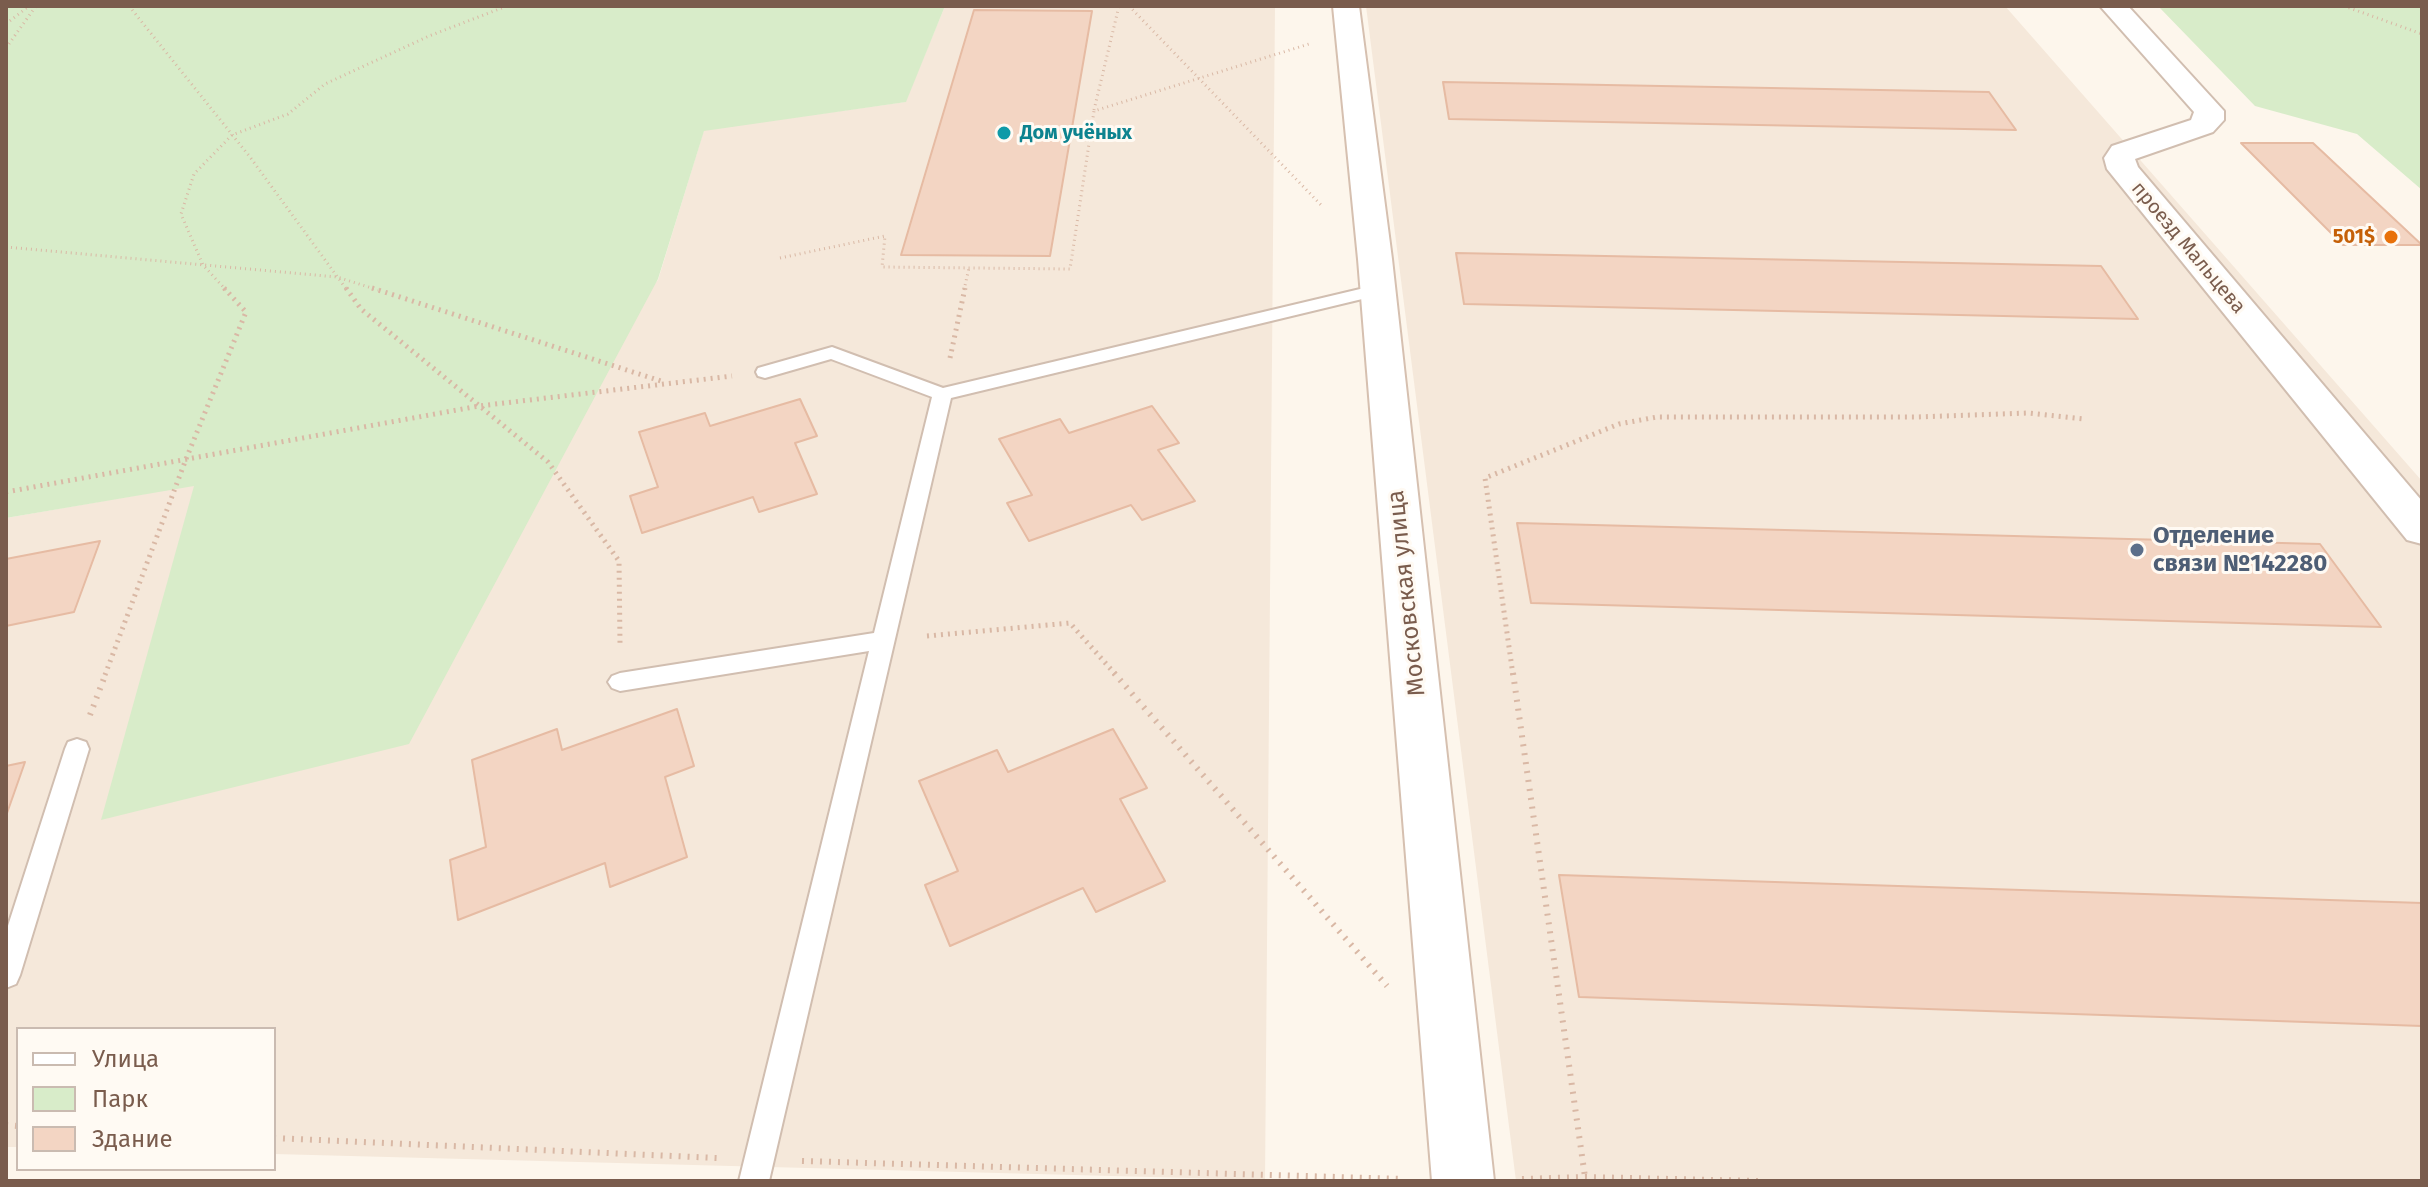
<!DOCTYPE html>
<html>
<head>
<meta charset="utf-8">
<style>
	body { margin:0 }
	#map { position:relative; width:2428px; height:1187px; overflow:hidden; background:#fdf6ec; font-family:"Fira Sans",sans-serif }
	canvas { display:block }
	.frame { position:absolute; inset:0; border:8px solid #7a5c4d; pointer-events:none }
	.legend { position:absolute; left:16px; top:1027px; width:260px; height:144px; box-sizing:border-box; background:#fffaf3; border:2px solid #cabbb1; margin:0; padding:10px 14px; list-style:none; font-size:24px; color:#7a5c4d }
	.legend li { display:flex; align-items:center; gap:16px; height:40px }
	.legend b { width:40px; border:2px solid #cabbb1 }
</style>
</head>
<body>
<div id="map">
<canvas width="2428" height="1187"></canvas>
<div class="frame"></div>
<ul class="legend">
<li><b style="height:10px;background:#fff"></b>Улица</li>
<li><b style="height:22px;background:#d8ecc9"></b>Парк</li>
<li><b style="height:22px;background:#f3d5c3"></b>Здание</li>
</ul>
</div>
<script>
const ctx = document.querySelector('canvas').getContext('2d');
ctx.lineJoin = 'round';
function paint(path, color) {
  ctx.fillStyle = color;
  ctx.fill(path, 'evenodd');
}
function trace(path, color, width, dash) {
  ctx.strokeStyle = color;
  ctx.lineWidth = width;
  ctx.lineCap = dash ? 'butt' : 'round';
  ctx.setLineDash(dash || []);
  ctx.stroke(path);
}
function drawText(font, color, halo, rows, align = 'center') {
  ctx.font = font + ' "Fira Sans",sans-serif';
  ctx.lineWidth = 6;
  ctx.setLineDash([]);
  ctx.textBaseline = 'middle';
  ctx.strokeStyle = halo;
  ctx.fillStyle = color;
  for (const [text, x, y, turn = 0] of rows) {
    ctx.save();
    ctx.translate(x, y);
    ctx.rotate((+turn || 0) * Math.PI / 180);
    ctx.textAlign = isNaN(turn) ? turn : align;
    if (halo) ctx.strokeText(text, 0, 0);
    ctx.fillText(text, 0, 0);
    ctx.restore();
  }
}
paint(new Path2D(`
	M 945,6 L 1275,6 L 1265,1180 L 274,1154 L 274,1029 L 18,1029 L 18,1147 L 6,1147 L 6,518 L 195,485 L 102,819 L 658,280 L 704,130 L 905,102 Z
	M 1366,6 L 2005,6 L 2422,481 L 2422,1181 L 1516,1181 Z`), '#f5e8da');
paint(new Path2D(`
	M 6,6 L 945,6 L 906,102 L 704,131 L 658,279 L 409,744 L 101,820 L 194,486 L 6,518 Z
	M 2158,6 L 2422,6 L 2422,190 L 2357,134 L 2255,106 Z`), '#d8ecc9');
const building = new Path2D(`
	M 974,10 L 1092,11 L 1050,256 L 901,255 Z
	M 1443,82 L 1989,92 L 2016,130 L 1449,119 Z
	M 2241,143 L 2313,143 L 2422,245 L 2343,245 Z
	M 1456,253 L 2101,266 L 2138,319 L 1464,304 Z
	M 800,399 L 817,436 L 795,443 L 817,494 L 759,512 L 753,497 L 642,533 L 630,496 L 658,487 L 639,432 L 705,413 L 710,426 Z
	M 1152,406 L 1179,443 L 1158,450 L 1195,501 L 1142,520 L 1131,505 L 1029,541 L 1007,503 L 1032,495 L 999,439 L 1060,419 L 1069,433 Z
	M 1517,523 L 2320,544 L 2381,627 L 1531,603 Z
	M 100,541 L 74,612 L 6,626 L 6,559 Z
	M 677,709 L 694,766 L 665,777 L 687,857 L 610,887 L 605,863 L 458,920 L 450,860 L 486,847 L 472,760 L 557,729 L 562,750 Z
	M 1113,729 L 1147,788 L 1120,799 L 1165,881 L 1096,912 L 1083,888 L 950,946 L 925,885 L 958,871 L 919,781 L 997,750 L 1008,772 Z
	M 25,762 L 6,816 L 6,766 Z
	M 1559,875 L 2422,903 L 2422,1026 L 1579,997 Z`);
paint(building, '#f3d5c3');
trace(building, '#e6bba3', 2);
const lane = new Path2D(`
	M 1377,285 L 1386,290 L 1383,294 L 951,398 L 769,1181 L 739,1181 L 869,651 L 620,691 L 612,688 L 608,682 L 612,676 L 620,673 L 874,633 L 932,397 L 831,359 L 765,378 L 758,376 L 756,372 L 758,368 L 832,347 L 943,388 Z
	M 77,739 L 86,742 L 89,749 L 20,975 L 16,984 L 6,988 L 6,932 L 65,749 L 68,742 Z`);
const street = new Path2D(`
	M 2100,6 L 2128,6 L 2224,111 L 2224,120 L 2213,132 L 2135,159 L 2138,167 L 2422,501 L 2422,544 L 2407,540 L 2107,169 L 2104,158 L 2112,146 L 2191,120 L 2194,112 Z`);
const secondary = new Path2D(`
	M 1333,6 L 1359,6 L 1392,259 L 1494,1181 L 1432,1181 L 1358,259 Z`);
trace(lane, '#d1beb0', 4);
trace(street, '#d1beb0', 4);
trace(secondary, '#d6c0b0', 4);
trace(new Path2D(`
	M 129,6 L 250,157 L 347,290
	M 1129,6 L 1323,207
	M 2344,6 L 2422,34
	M 6,24 L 29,6
	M 6,48 L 36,6
	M 1094,110 L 1119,6
	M 6,247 L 337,277 L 378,290
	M 780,258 L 885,236 L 882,267 L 1070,269 L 1094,111 L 1309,44
	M 226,290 L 203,265 L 181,214 L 194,174 L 232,135 L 288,114 L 325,84 L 429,36 L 507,6
	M 964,290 L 969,268`), '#d9b8a5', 3, [1, 4]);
trace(new Path2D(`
	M 346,288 L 361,309 L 548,462 L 619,561 L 620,643
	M 372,288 L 664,382
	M 950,358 L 965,288
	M 6,492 L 479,406 L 732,376
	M 927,636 L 1070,623 L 1116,675
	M 105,675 L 186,459 L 246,312 L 224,288
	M 1513,675 L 1485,478 L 1619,424 L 1657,417 L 1917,417 L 2028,413 L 2084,419`), '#d9b8a5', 5, [2, 5]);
trace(new Path2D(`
	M 1114,673 L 1387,986
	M 1513,673 L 1585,1177
	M 90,715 L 106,673
	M 6,1125 L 18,1126
	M 274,1138 L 717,1158
	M 802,1161 L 1404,1179
	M 1522,1179 L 1585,1177 L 1759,1181`), '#d9b8a5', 6, [2, 7]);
paint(lane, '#fff');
paint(street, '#fff');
paint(secondary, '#fff');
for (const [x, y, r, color] of [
	[1004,133,8,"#0f9aa8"],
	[2391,237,8,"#e8710a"],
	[2137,550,8,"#5c6f8a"]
]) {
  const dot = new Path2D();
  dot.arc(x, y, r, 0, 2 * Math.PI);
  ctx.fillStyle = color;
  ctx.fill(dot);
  trace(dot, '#fffaf3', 3);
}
drawText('bold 20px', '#0d838f', '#fffaf3', [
	["Дом учёных",1020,133]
], 'left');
drawText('bold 20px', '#c56008', '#fffaf3', [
	["501$",2375,237]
], 'right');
drawText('20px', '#7a5c4d', '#fffaf3', [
	["проезд Мальцева",2188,248,50]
]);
drawText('bold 24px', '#4e5e75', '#fffaf3', [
	["Отделение",2153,536],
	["связи №142280",2153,564]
], 'left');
drawText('24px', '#7a5c4d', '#fffaf3', [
	["Московская улица",1407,593,-96]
]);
</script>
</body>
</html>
